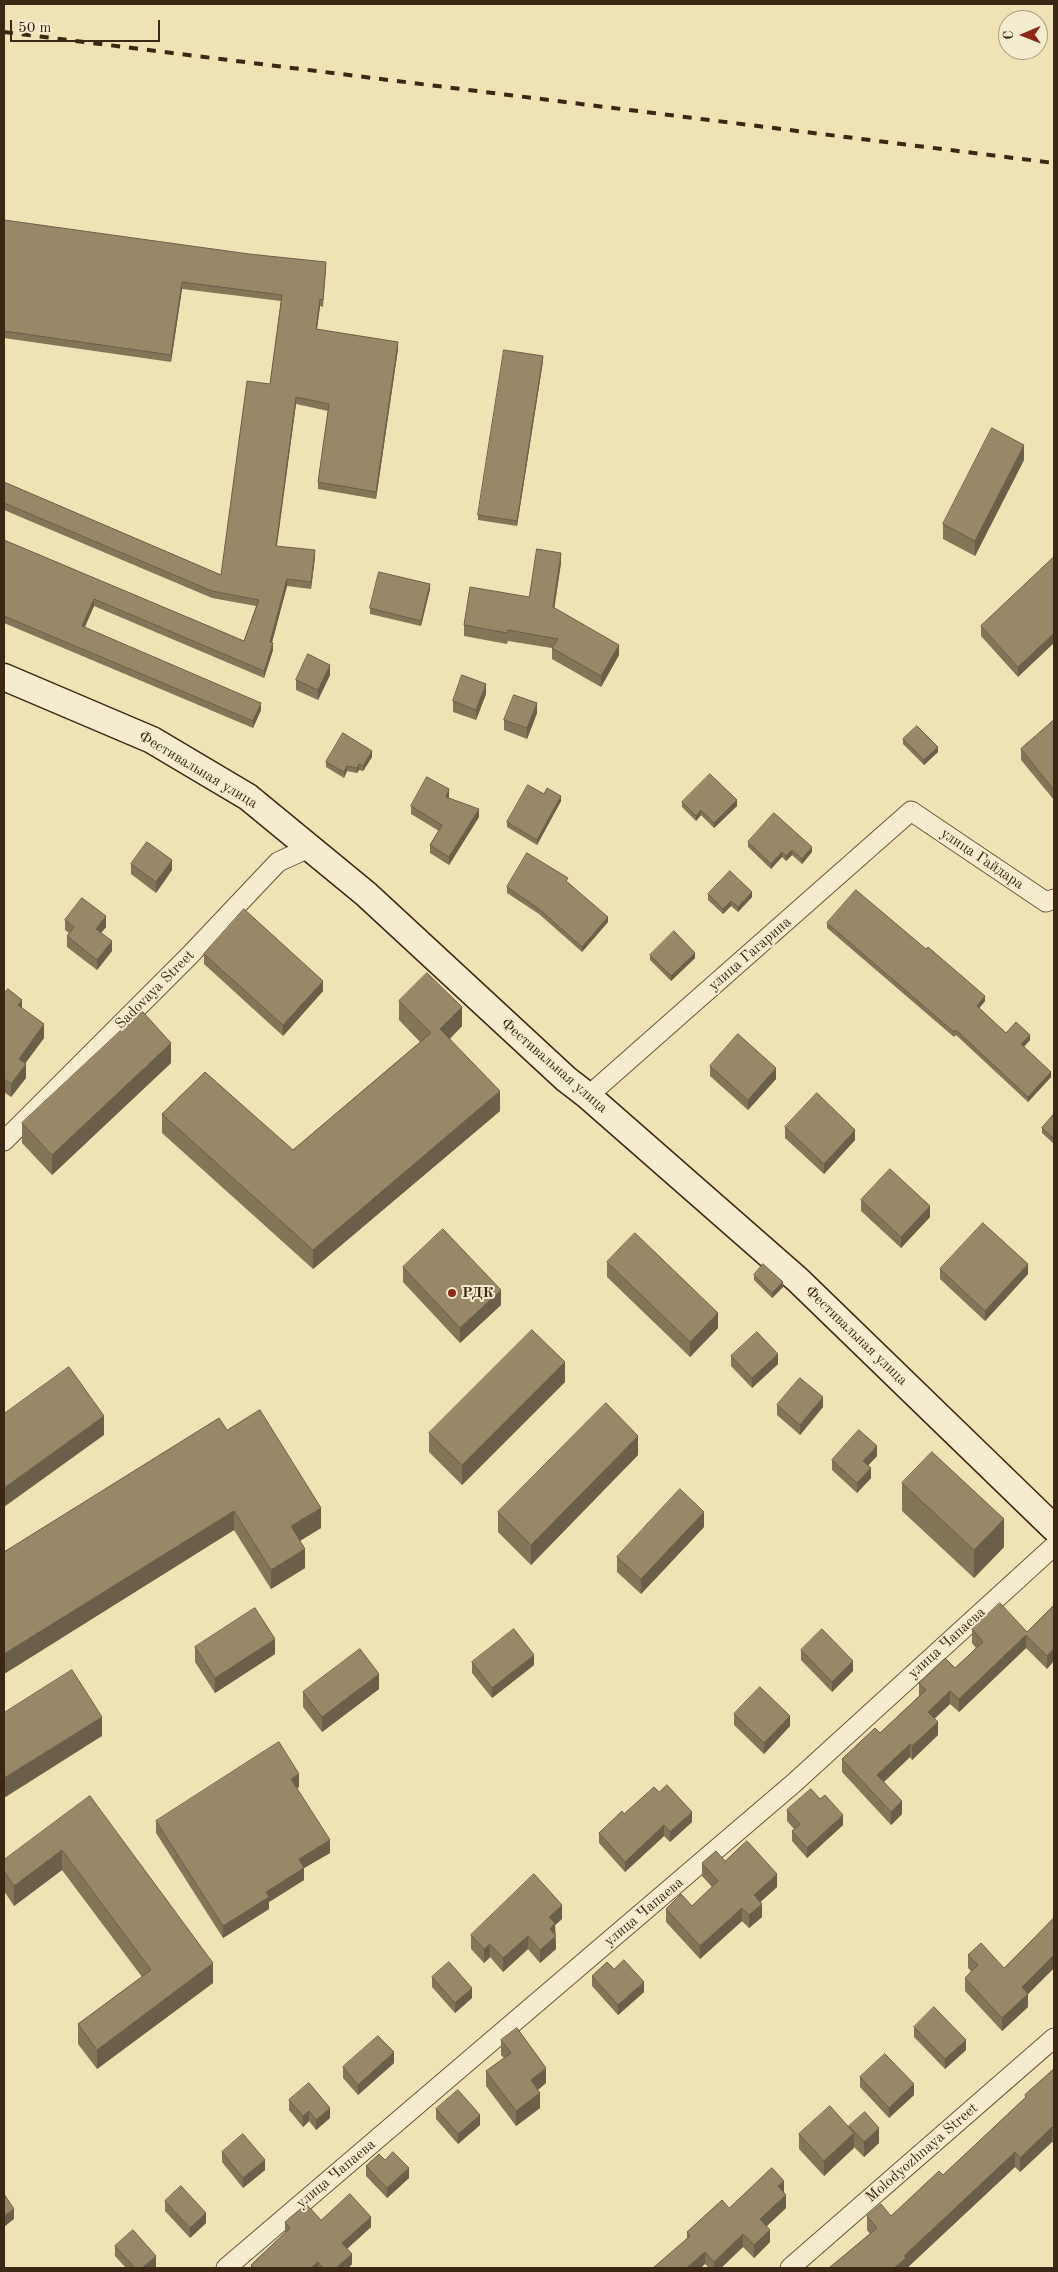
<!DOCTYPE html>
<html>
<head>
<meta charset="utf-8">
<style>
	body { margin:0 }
	#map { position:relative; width:1058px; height:2272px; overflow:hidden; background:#efe2b5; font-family:"Old Standard TT",serif }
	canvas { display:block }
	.frame { position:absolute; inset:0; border:5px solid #3c2714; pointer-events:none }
	.north { position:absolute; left:998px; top:10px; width:50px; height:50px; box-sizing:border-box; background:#f5eccf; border:1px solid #ab9d84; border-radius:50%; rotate:269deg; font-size:14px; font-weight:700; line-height:20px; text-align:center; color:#3c2714 }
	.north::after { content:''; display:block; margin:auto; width:18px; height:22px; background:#8f2418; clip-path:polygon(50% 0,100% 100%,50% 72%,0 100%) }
	.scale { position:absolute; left:10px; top:20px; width:150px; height:22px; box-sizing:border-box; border:2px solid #3c2714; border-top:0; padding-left:6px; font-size:15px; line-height:18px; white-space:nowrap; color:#3c2714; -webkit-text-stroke:4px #f5eccf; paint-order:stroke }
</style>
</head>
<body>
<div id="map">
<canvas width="1058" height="2272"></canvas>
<div class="frame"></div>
<div class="north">С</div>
<div class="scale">50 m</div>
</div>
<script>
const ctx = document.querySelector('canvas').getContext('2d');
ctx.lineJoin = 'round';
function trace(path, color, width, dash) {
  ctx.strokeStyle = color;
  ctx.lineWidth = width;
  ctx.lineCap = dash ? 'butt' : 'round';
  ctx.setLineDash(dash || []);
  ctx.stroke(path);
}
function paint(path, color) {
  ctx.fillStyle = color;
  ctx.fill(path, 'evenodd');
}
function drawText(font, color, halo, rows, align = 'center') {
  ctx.font = font + ' "Old Standard TT",serif';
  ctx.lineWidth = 4;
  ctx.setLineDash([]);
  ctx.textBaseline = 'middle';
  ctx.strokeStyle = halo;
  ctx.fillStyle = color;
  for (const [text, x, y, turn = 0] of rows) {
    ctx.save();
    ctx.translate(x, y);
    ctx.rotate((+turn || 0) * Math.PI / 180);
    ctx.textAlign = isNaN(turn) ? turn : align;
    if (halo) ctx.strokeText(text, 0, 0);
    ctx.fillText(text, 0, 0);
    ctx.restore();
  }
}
const street = new Path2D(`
	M 588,1096 L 911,811 L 1046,902 L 1054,899
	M 4,1141 L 190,955 L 278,862 L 311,847
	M 226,2268 L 794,1783 L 1054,1546
	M 790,2268 L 1054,2038`);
const secondary = new Path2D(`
	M 4,677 L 152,740 L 248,797 L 366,894 L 566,1079 L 588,1096 L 798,1280 L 1054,1528`);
trace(street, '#69563c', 21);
trace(secondary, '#3c2714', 29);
trace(street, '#f5eccf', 19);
trace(secondary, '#f5eccf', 26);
trace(new Path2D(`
	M 4,32 L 1054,163`), '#3c2714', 4, [9, 9]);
paint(new Path2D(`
	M 4,220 L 326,269 L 323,307 L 320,306 L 317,329 L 398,349 L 376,499 L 318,489 L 318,482 L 328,411 L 296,404 L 276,546 L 315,557 L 311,589 L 287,586 L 272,643 L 273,650 L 264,678 L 94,606 L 85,627 L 261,710 L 253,728 L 4,623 L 4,540 L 244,641 L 256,606 L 212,598 L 4,510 L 4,482 L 221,575 L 270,384 L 281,301 L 182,289 L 171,362 L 4,338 Z
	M 543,361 L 517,526 L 478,520 L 478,515 Z
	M 1024,460 L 975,556 L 943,539 L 943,524 Z
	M 1054,557 L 1018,677 L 981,636 L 981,626 Z
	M 561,563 L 554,608 L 619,655 L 601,687 L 552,659 L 552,648 L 508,641 L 507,644 L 464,636 L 464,625 L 529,597 Z
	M 430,589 L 421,626 L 370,614 L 370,608 Z
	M 330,675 L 318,700 L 296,690 L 296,680 Z
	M 486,694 L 476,720 L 453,712 L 453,701 Z
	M 537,713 L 527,739 L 504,730 L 504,720 Z
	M 1054,720 L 1054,800 L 1021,760 L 1021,749 Z
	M 903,739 L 938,752 L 924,765 L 903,744 Z
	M 372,757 L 363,771 L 359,770 L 357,773 L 347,771 L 344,778 L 326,767 L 326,762 Z
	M 544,794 L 561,801 L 537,845 L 507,827 L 507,822 Z
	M 449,798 L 479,817 L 449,865 L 430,853 L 430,845 L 439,831 L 411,814 L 411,806 Z
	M 682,802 L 737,806 L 714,828 L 701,815 L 696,821 L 682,807 Z
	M 748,842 L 812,852 L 802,864 L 792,855 L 786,861 L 782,857 L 771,869 L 748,847 Z
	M 131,864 L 172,870 L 156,893 L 131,874 Z
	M 568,882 L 608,922 L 582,952 L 539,914 L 507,893 L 507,887 Z
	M 708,894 L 752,897 L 738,912 L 731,906 L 723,914 L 708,900 Z
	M 65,920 L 106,927 L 101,933 L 112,951 L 97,970 L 67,947 L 67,936 L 69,933 L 65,930 Z
	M 827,923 L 985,1001 L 979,1008 L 1006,1033 L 1030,1040 L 1024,1047 L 1051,1077 L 1028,1102 L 956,1035 L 954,1037 L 827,928 Z
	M 204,954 L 323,991 L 283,1036 L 204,964 Z
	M 650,955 L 695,958 L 671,981 L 650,960 Z
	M 4,994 L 22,1008 L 44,1038 L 25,1063 L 26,1078 L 11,1097 L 4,1092 Z
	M 399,1001 L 462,1026 L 450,1039 L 500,1111 L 313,1269 L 162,1133 L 162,1114 L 293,1150 L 420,1042 L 399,1020 Z
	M 171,1063 L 52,1175 L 22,1143 L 22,1123 Z
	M 710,1066 L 776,1079 L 748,1110 L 710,1076 Z
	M 1054,1114 L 1054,1144 L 1042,1133 L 1042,1128 Z
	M 785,1127 L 855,1140 L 824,1174 L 785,1138 Z
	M 861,1200 L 930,1217 L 901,1248 L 861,1211 Z
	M 607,1262 L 718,1328 L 690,1357 L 607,1277 Z
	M 403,1267 L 501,1305 L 460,1343 L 403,1282 Z
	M 940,1269 L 1028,1274 L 985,1321 L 940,1279 Z
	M 754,1275 L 783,1287 L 772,1298 L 754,1280 Z
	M 731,1356 L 778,1364 L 752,1388 L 731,1366 Z
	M 565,1382 L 462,1485 L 429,1452 L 429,1433 Z
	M 777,1405 L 823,1407 L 800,1435 L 777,1415 Z
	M 227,1430 L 321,1528 L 300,1541 L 305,1568 L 271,1589 L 234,1530 L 4,1674 L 4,1552 Z
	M 638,1455 L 531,1565 L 498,1532 L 498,1512 Z
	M 877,1456 L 868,1465 L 871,1478 L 857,1493 L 832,1470 L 832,1460 Z
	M 902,1483 L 1004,1547 L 974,1578 L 902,1511 Z
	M 704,1527 L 641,1594 L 617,1572 L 617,1557 Z
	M 1054,1605 L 1047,1669 L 1026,1648 L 959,1712 L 950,1704 L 934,1719 L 938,1735 L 912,1760 L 910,1757 L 884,1782 L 902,1814 L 891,1825 L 842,1772 L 842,1759 L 880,1733 L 919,1696 L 919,1683 L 955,1668 L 976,1648 L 972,1643 L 972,1629 L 1027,1632 Z
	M 195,1647 L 275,1654 L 215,1693 L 195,1662 Z
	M 801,1650 L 853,1671 L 832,1692 L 801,1660 Z
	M 472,1662 L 534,1665 L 492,1698 L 472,1673 Z
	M 379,1689 L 322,1732 L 303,1707 L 303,1692 Z
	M 734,1714 L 790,1726 L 764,1754 L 734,1725 Z
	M 299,1787 L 297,1788 L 330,1853 L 304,1868 L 304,1880 L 269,1902 L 269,1909 L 223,1938 L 156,1833 L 156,1821 Z
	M 659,1792 L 692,1822 L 670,1842 L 664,1836 L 625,1872 L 599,1843 L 599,1833 L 624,1814 Z
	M 90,1796 L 213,1983 L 97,2069 L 78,2044 L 78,2024 L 142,1977 L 62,1870 L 14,1906 L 4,1891 L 4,1871 Z
	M 787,1810 L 843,1825 L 807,1858 L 792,1841 L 792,1831 L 794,1829 L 787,1821 Z
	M 725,1861 L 777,1887 L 760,1902 L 762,1917 L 749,1928 L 742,1921 L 700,1959 L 666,1922 L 666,1909 L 692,1906 L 712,1887 L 702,1876 L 702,1863 Z
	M 1054,1918 L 1054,1968 L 1028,1994 L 1028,2007 L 1002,2031 L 965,1991 L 965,1978 L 971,1971 L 968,1968 L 968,1955 L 1004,1968 Z
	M 562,1919 L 555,1925 L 556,1949 L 540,1963 L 528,1949 L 503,1972 L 490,1957 L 484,1963 L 471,1949 L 471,1935 Z
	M 614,1969 L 644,1992 L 618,2015 L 592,1986 L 592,1976 Z
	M 432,1977 L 472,1998 L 455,2013 L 432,1987 Z
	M 914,2027 L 966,2050 L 945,2069 L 914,2037 Z
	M 501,2040 L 546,2083 L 538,2090 L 540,2108 L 516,2126 L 486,2086 L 486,2071 L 504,2058 L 501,2055 Z
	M 394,2063 L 358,2095 L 343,2078 L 343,2067 Z
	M 1054,2069 L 1054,2143 L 1052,2142 L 1020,2172 L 1015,2167 L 907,2268 L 829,2268 L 870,2234 L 867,2230 L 867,2216 L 891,2216 L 943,2175 L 1025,2098 L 1025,2095 Z
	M 860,2077 L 914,2095 L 889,2118 L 860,2087 Z
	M 289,2100 L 330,2118 L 316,2130 L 309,2121 L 303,2127 L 289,2110 Z
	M 436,2109 L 480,2125 L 458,2144 L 436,2119 Z
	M 849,2127 L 879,2143 L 864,2157 L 854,2147 L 824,2176 L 799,2149 L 799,2134 Z
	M 222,2152 L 265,2170 L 243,2188 L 222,2162 Z
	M 385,2160 L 409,2178 L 387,2198 L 366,2176 L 366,2166 Z
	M 784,2192 L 786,2208 L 767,2226 L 770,2242 L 754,2258 L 743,2247 L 721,2268 L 709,2268 L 705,2264 L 687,2238 L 687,2232 L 729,2208 Z
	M 165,2201 L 206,2223 L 190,2238 L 165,2211 Z
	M 321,2220 L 371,2227 L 347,2249 L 352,2264 L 348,2268 L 251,2268 L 251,2265 L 285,2233 L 285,2222 Z
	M 115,2246 L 156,2267 L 154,2268 L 126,2268 L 115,2256 Z`), '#847559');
paint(new Path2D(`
	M 182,282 L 182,289 L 171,362 L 171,355 Z
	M 320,299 L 320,306 L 316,336 L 316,329 Z
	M 398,342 L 398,349 L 376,499 L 376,492 Z
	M 543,356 L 543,361 L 517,526 L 517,521 Z
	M 296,397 L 296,404 L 276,553 L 276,546 Z
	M 1024,445 L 1024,460 L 975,556 L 975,541 Z
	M 315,550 L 315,557 L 311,589 L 311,582 Z
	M 561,553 L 561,563 L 553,617 L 553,607 Z
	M 287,579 L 287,586 L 270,649 L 270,642 Z
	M 430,584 L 430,589 L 421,626 L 421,621 Z
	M 94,599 L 94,606 L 82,633 L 82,626 Z
	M 1054,633 L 1054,643 L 1018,677 L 1018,667 Z
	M 273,643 L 273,650 L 264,678 L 264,671 Z
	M 619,645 L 619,655 L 601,687 L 601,676 Z
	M 330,665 L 330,675 L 318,700 L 318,690 Z
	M 486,684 L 486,694 L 476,720 L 476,710 Z
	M 261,703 L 261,710 L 253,728 L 253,721 Z
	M 537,703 L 537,713 L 527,739 L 527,728 Z
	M 938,747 L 938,752 L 924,765 L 924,760 Z
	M 372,751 L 372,757 L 363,771 L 363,766 Z
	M 359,764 L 359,770 L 357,773 L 357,768 Z
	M 347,766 L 347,771 L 344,778 L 344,772 Z
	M 449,789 L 449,797 L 446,805 L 446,797 Z
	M 561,796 L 561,801 L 537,845 L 537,840 Z
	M 737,800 L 737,806 L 714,828 L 714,823 Z
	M 479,809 L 479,817 L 449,865 L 449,857 Z
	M 701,810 L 701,815 L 696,821 L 696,816 Z
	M 812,847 L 812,852 L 802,864 L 802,859 Z
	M 792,850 L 792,855 L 786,861 L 786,856 Z
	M 782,852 L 782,857 L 771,869 L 771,864 Z
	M 172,860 L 172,870 L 156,893 L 156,882 Z
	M 752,892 L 752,897 L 738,912 L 738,907 Z
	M 731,901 L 731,906 L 723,914 L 723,909 Z
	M 106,916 L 106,927 L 96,939 L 96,929 Z
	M 608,917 L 608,922 L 582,952 L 582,947 Z
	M 112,941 L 112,951 L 97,970 L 97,960 Z
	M 695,953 L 695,958 L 671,981 L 671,976 Z
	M 323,981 L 323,991 L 283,1036 L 283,1025 Z
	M 985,996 L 985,1001 L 977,1011 L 977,1006 Z
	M 22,1000 L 22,1013 L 18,1005 Z
	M 462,1007 L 462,1026 L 440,1048 L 440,1029 Z
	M 44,1024 L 44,1038 L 19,1072 L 19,1059 Z
	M 1030,1035 L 1030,1040 L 1021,1049 L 1021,1044 Z
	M 171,1043 L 171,1063 L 52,1175 L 52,1155 Z
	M 26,1064 L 26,1078 L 11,1097 L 11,1084 Z
	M 776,1068 L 776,1079 L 748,1110 L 748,1100 Z
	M 1051,1072 L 1051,1077 L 1028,1102 L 1028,1097 Z
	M 500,1091 L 500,1111 L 313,1269 L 313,1250 Z
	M 855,1130 L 855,1140 L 824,1174 L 824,1164 Z
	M 930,1206 L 930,1217 L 901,1248 L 901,1237 Z
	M 1028,1264 L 1028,1274 L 985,1321 L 985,1311 Z
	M 783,1282 L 783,1287 L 772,1298 L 772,1293 Z
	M 501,1290 L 501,1305 L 460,1343 L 460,1328 Z
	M 718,1313 L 718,1328 L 690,1357 L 690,1342 Z
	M 778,1354 L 778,1364 L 752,1388 L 752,1378 Z
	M 565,1362 L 565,1382 L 462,1485 L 462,1465 Z
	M 823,1397 L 823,1407 L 800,1435 L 800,1425 Z
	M 104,1416 L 104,1435 L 4,1507 L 4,1488 Z
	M 638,1436 L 638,1455 L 531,1565 L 531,1545 Z
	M 877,1446 L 877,1456 L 863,1471 L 863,1461 Z
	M 871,1468 L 871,1478 L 857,1493 L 857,1483 Z
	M 321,1508 L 321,1528 L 291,1546 L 291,1526 Z
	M 234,1511 L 234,1530 L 4,1674 L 4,1654 Z
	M 704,1512 L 704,1527 L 641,1594 L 641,1579 Z
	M 1004,1519 L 1004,1547 L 974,1578 L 974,1550 Z
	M 305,1549 L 305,1568 L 271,1589 L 271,1570 Z
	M 1026,1635 L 1026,1648 L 959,1712 L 959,1699 Z
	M 275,1639 L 275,1654 L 215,1693 L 215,1678 Z
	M 1054,1648 L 1054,1661 L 1047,1669 L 1047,1656 Z
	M 534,1655 L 534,1665 L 492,1698 L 492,1688 Z
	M 853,1661 L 853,1671 L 832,1692 L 832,1682 Z
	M 379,1674 L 379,1689 L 322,1732 L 322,1717 Z
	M 950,1691 L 950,1704 L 928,1725 L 928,1712 Z
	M 790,1716 L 790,1726 L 764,1754 L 764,1743 Z
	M 102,1717 L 102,1736 L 4,1798 L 4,1778 Z
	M 938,1722 L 938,1735 L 912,1760 L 912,1746 Z
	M 910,1744 L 910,1757 L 877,1788 L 877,1775 Z
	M 299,1774 L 299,1787 L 291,1792 L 291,1779 Z
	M 902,1801 L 902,1814 L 891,1825 L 891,1812 Z
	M 692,1812 L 692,1822 L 670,1842 L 670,1832 Z
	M 843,1815 L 843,1825 L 807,1858 L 807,1848 Z
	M 664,1825 L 664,1836 L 625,1872 L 625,1862 Z
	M 330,1840 L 330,1853 L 304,1868 L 304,1880 L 269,1902 L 269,1909 L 223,1938 L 223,1926 L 266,1892 L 299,1859 Z
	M 62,1850 L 62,1870 L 14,1906 L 14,1886 Z
	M 777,1874 L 777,1887 L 754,1908 L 754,1895 Z
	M 762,1904 L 762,1917 L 749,1928 L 749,1915 Z
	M 562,1905 L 562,1919 L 555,1925 L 556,1949 L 540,1963 L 540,1950 L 549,1917 Z
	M 742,1908 L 742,1921 L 700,1959 L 700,1946 Z
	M 528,1936 L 528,1949 L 503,1972 L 503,1958 Z
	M 490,1944 L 490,1957 L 484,1963 L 484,1949 Z
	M 1054,1955 L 1054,1968 L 1027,1995 L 1028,1994 L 1028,2007 L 1002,2031 L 1002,2018 L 1022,1987 Z
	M 213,1963 L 213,1983 L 97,2069 L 97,2050 Z
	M 644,1982 L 644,1992 L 618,2015 L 618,2005 Z
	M 472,1988 L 472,1998 L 455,2013 L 455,2003 Z
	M 966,2040 L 966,2050 L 945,2069 L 945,2059 Z
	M 394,2052 L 394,2063 L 358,2095 L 358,2085 Z
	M 546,2068 L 546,2083 L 531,2095 L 531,2080 Z
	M 914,2084 L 914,2095 L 889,2118 L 889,2108 Z
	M 540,2093 L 540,2108 L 516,2126 L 516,2111 Z
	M 330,2108 L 330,2118 L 316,2130 L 316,2120 Z
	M 309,2111 L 309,2121 L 303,2127 L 303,2116 Z
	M 480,2115 L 480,2125 L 458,2144 L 458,2134 Z
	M 1052,2127 L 1052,2142 L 1020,2172 L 1020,2158 Z
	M 879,2128 L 879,2143 L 864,2157 L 864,2142 Z
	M 854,2133 L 854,2148 L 824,2176 L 824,2161 Z
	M 1015,2152 L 1015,2167 L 907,2268 L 894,2268 L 904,2256 Z
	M 265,2160 L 265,2170 L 243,2188 L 243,2178 Z
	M 409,2168 L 409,2178 L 387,2198 L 387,2188 Z
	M 784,2181 L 784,2194 L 778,2186 Z
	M 786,2195 L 786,2208 L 760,2232 L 760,2219 Z
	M 14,2209 L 14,2219 L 4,2227 L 4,2216 Z
	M 206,2213 L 206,2223 L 190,2238 L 190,2228 Z
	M 371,2217 L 371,2227 L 342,2253 L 342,2243 Z
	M 770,2230 L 770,2242 L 754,2258 L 754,2245 Z
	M 743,2234 L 743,2247 L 721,2268 L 714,2268 L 714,2262 Z
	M 705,2252 L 705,2264 L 701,2268 L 686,2268 Z
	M 352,2254 L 352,2264 L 348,2268 L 336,2268 Z
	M 156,2256 L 156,2267 L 154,2268 L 142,2268 Z
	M 318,2262 L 318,2268 L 311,2268 Z`), '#6b5f49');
const building = new Path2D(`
	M 4,220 L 249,254 L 326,262 L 323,300 L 320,299 L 316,329 L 398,342 L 376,492 L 318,482 L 329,404 L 296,397 L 276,546 L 315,550 L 311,582 L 287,579 L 270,642 L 273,643 L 264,671 L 94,599 L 82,626 L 261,703 L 253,721 L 4,616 L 4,540 L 244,641 L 259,600 L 212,591 L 4,503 L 4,482 L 221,575 L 247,381 L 270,384 L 282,295 L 182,282 L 171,355 L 4,331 Z
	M 504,350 L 543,356 L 517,521 L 478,515 Z
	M 992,428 L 1024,445 L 975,541 L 943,524 Z
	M 537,549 L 561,553 L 553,607 L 619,645 L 601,676 L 552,648 L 558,639 L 508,630 L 507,633 L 464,625 L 470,587 L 529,597 Z
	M 1054,557 L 1054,633 L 1018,667 L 981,626 Z
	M 379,572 L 430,584 L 421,621 L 370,608 Z
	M 308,654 L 330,665 L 318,690 L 296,680 Z
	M 462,675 L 486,684 L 476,710 L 453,701 Z
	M 514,695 L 537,703 L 527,728 L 504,720 Z
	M 1054,720 L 1054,790 L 1021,749 Z
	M 917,726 L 938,747 L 924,760 L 903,739 Z
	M 343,733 L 372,751 L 363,766 L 359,764 L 357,768 L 347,766 L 344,772 L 326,762 Z
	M 710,774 L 737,800 L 714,823 L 701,810 L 696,816 L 682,802 Z
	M 427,777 L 449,789 L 446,797 L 479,809 L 449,857 L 430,845 L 442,825 L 411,806 Z
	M 528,785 L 544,794 L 547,788 L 561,796 L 537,840 L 507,822 Z
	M 774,813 L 812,847 L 802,859 L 792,850 L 786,856 L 782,852 L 771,864 L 748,842 Z
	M 147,842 L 172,860 L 156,882 L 131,864 Z
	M 527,853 L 568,878 L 566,881 L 608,917 L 582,947 L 539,909 L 507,887 Z
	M 730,871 L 752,892 L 738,907 L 731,901 L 723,909 L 708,894 Z
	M 856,890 L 926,949 L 928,947 L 985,996 L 977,1006 L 1006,1033 L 1016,1022 L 1030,1035 L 1021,1044 L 1051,1072 L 1028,1097 L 956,1030 L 954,1032 L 827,923 Z
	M 82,898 L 106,916 L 96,929 L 112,941 L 97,960 L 67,936 L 74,927 L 65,920 Z
	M 244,909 L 323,981 L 283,1025 L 204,954 Z
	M 674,931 L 695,953 L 671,976 L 650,955 Z
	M 427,973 L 462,1007 L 440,1029 L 500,1091 L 313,1250 L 162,1114 L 205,1072 L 293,1150 L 431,1033 L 399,1001 Z
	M 8,989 L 22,1000 L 18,1005 L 44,1024 L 19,1059 L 26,1064 L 11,1084 L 4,1079 L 4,1080 L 4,994 Z
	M 142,1011 L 171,1043 L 52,1155 L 22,1123 Z
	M 738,1034 L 776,1068 L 748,1100 L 710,1066 Z
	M 817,1093 L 855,1130 L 824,1164 L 785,1127 Z
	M 1054,1114 L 1054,1139 L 1042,1128 Z
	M 890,1169 L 930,1206 L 901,1237 L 861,1200 Z
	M 983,1223 L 1028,1264 L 985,1311 L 940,1269 Z
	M 443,1229 L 501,1290 L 460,1328 L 403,1267 Z
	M 635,1233 L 718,1313 L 690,1342 L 607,1262 Z
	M 763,1264 L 783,1282 L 772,1293 L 754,1275 Z
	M 532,1330 L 565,1362 L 462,1465 L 429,1433 Z
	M 757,1332 L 778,1354 L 752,1378 L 731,1356 Z
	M 69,1367 L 104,1416 L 4,1488 L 4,1414 Z
	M 800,1378 L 823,1397 L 800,1425 L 777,1405 Z
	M 606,1403 L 638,1436 L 531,1545 L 498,1512 Z
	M 260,1410 L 321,1508 L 291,1526 L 305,1549 L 271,1570 L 234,1511 L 4,1654 L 4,1552 L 219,1418 L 227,1430 Z
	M 859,1430 L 877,1446 L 863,1461 L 871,1468 L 857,1483 L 832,1460 Z
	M 932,1452 L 1004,1519 L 974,1550 L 902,1483 Z
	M 680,1489 L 704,1512 L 641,1579 L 617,1557 Z
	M 1000,1603 L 1027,1632 L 1054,1605 L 1054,1648 L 1047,1656 L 1026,1635 L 959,1699 L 950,1691 L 928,1712 L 938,1722 L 912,1746 L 910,1744 L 877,1775 L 902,1801 L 891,1812 L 842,1759 L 875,1728 L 880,1733 L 926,1690 L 919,1683 L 945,1658 L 955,1668 L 983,1642 L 972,1629 Z
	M 255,1608 L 275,1639 L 215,1678 L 195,1647 Z
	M 514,1629 L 534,1655 L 492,1688 L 472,1662 Z
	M 822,1629 L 853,1661 L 832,1682 L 801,1650 Z
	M 360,1649 L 379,1674 L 322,1717 L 303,1692 Z
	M 72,1670 L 102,1717 L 4,1778 L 4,1713 Z
	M 760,1687 L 790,1716 L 764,1743 L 734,1714 Z
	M 279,1742 L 299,1774 L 291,1779 L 330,1840 L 299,1859 L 304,1868 L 266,1892 L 269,1897 L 223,1926 L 156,1821 Z
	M 667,1785 L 692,1812 L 670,1832 L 664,1825 L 625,1862 L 599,1833 L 622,1811 L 624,1814 L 654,1787 L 659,1792 Z
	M 811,1789 L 820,1799 L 825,1795 L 843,1815 L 807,1848 L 792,1831 L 800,1824 L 787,1810 Z
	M 90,1796 L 213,1963 L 97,2050 L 78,2024 L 151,1970 L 62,1850 L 14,1886 L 4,1871 L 4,1860 Z
	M 747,1841 L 777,1874 L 754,1895 L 762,1904 L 749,1915 L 742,1908 L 700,1946 L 666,1909 L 681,1894 L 692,1906 L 718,1881 L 702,1863 L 716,1851 L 725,1861 Z
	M 534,1874 L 562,1905 L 549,1917 L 555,1923 L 550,1929 L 556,1936 L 540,1950 L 528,1936 L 503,1958 L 490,1944 L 484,1949 L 471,1935 Z
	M 1054,1918 L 1054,1955 L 1022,1987 L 1028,1994 L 1002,2018 L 965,1978 L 978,1965 L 968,1955 L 981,1943 L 1004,1968 Z
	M 624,1960 L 644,1982 L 618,2005 L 592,1976 L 607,1962 L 614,1969 Z
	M 449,1962 L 472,1988 L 455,2003 L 432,1977 Z
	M 934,2007 L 966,2040 L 945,2059 L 914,2027 Z
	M 517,2028 L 546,2068 L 531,2080 L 540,2093 L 516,2111 L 486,2071 L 511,2053 L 501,2040 Z
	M 378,2036 L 394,2052 L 358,2085 L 343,2067 Z
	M 885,2054 L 914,2084 L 889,2108 L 860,2077 Z
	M 1054,2069 L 1054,2129 L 1052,2127 L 1020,2158 L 1015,2152 L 904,2256 L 906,2258 L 894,2268 L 829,2268 L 877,2228 L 867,2216 L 881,2204 L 891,2216 L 939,2171 L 943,2175 L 1026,2097 L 1025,2095 Z
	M 309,2083 L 330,2108 L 316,2120 L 309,2111 L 303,2116 L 289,2100 Z
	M 458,2090 L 480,2115 L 458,2134 L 436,2109 Z
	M 830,2106 L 854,2133 L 824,2161 L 799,2134 Z
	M 865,2112 L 879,2128 L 864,2142 L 849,2126 Z
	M 243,2134 L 265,2160 L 243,2178 L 222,2152 Z
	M 393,2152 L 409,2168 L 387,2188 L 366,2166 L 379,2154 L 385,2160 Z
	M 772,2168 L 784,2181 L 778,2186 L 786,2195 L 760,2219 L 770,2230 L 754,2245 L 743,2234 L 714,2262 L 705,2252 L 686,2268 L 653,2268 L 690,2236 L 687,2232 L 722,2200 L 729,2208 Z
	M 181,2186 L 206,2213 L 190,2228 L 165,2201 Z
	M 4,2194 L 14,2209 L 4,2216 Z
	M 350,2194 L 371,2217 L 342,2243 L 352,2254 L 336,2268 L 323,2268 L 318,2262 L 311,2268 L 254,2268 L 251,2265 L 290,2228 L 285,2222 L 306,2204 L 321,2220 Z
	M 133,2230 L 156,2256 L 142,2268 L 135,2268 L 115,2246 Z`);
paint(building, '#998868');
trace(building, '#6b5f49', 1);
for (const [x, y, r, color] of [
	[452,1293,5,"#8f2418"]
]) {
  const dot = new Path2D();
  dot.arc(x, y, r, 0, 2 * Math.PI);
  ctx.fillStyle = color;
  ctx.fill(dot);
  trace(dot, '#f5eccf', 2);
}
drawText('15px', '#3c2714', '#f5eccf', [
	["Фестивальная улица",198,770,31],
	["улица Гайдара",982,859,34],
	["улица Гагарина",750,954,-41],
	["Sadovaya Street",155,990,-45],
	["Фестивальная улица",554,1066,41],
	["Фестивальная улица",856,1336,44],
	["улица Чапаева",947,1643,-42],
	["улица Чапаева",644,1912,-40],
	["Molodyozhnaya Street",922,2153,-41],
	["улица Чапаева",336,2174,-40]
]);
drawText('bold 15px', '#3c2714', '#f5eccf', [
	["РДК",462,1293]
], 'left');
</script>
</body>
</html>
